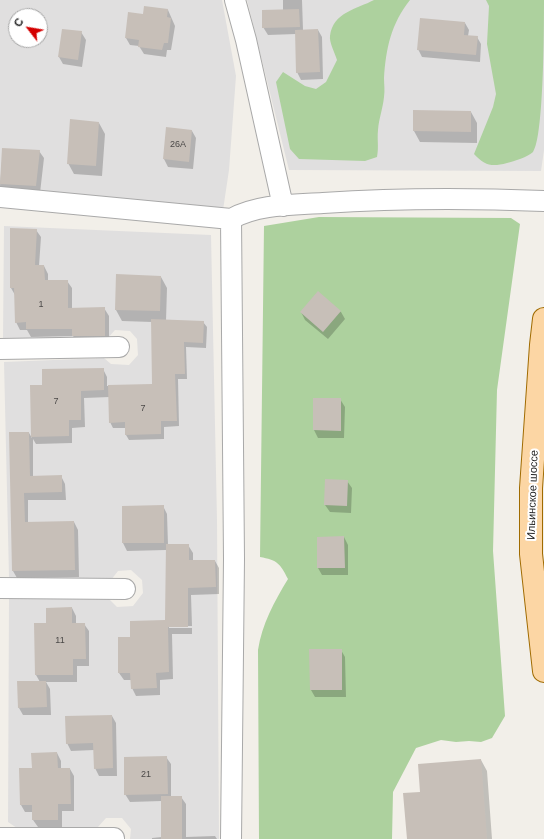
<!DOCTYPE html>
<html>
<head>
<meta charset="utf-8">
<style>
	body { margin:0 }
	#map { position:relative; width:544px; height:839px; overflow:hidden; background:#f2efe9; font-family:Helvetica,sans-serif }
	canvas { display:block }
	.north { position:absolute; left:8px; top:8px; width:40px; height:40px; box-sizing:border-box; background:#fff; border:1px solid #a7a7a7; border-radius:50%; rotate:301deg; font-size:11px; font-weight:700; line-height:16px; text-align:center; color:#222 }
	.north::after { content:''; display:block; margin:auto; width:14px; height:18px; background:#d40000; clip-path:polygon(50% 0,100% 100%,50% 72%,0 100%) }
</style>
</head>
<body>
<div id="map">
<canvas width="544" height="839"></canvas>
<div class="north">С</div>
</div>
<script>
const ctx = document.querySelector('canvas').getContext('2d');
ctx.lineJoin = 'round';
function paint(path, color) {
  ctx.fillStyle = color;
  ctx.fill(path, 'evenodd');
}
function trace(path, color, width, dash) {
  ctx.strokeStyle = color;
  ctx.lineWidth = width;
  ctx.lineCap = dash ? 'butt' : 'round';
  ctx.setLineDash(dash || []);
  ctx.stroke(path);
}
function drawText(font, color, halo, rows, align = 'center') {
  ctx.font = font + ' Helvetica,sans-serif';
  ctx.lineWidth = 4;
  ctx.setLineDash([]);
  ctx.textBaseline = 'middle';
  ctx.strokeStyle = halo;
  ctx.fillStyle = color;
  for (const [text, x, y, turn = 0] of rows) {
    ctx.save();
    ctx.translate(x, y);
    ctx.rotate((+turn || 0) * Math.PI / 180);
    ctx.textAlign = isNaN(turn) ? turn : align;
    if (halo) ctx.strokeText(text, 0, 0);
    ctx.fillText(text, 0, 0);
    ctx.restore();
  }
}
paint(new Path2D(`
	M 0,0 L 222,0 L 236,76 L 229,170 L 223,210 L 0,188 ZM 16,16 L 40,16 L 40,40 L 16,40 Z
	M 247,0 L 544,0 L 544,150 L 541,171 L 289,170 Z
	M 4,226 L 211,235 L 217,520 L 219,839 L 130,839 L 131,829 L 122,818 L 106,818 L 98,827 L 17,828 L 8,822 L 9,599 L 109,599 L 117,607 L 133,606 L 143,593 L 142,580 L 131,570 L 118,571 L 111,580 L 9,577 L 4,362 L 104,358 L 111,364 L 129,365 L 138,355 L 137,339 L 130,331 L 115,330 L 106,340 L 3,339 Z`), '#e0dfdf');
paint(new Path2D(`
	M 374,0 L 410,0 C 391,24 386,48 384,78 C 384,84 385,90 384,97 C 383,108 379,118 378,130 C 377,141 379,146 377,157 L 365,161 L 299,159 L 290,149 L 276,82 L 283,72 L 305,86 L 316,89 L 326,82 L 337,60 C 335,53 329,42 330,36 C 333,12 357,9 374,0 Z
	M 486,0 L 544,0 C 544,26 544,137 533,152 C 528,157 514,161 507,163 C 492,167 485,166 474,154 L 493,107 L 496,94 L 487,44 L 489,6 Z
	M 319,217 L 511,218 L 520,224 L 497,390 L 493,551 L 505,716 L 492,738 L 481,742 L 469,741 L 456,742 L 441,740 L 416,748 L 393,792 L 392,839 L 259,839 L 258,650 C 262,624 274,602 288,579 C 280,563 277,560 260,557 L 264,226 Z`), '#add19e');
paint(new Path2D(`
	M 283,0 L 302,0 L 303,30 L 318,30 L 322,37 L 323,79 L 301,80 L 297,72 L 296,34 L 268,35 L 263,27 L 283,11 Z
	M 168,10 L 175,26 L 171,50 L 167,50 L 166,57 L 144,54 L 139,46 L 130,45 L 126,38 L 144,15 Z
	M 465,23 L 469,30 L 468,36 L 477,37 L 481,44 L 480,62 L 422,57 L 418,49 Z
	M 81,32 L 86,40 L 82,67 L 63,64 L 59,57 Z
	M 471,112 L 477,123 L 477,143 L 420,142 L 414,131 Z
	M 99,123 L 105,134 L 102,176 L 74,174 L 68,163 Z
	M 167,128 L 192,131 L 196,138 L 193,169 L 168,167 L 164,159 Z
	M 3,149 L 39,151 L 44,158 L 40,193 L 3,191 L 0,186 Z
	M 36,230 L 41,237 L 39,266 L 44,266 L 48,274 L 48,281 L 67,281 L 72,288 L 72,309 L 104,308 L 109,316 L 109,343 L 78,343 L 73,336 L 31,337 L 27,330 L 20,330 L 16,322 L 15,295 L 11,288 Z
	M 161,277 L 167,288 L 166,321 L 203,322 L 207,327 L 206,348 L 186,347 L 187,379 L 178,379 L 179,426 L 164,427 L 164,439 L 129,440 L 126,435 L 126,428 L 113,428 L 110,422 L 110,397 L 84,398 L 85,427 L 72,428 L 72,443 L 36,444 L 33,439 L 33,477 L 61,476 L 65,484 L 66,500 L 28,500 L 28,523 L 74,522 L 78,530 L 79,577 L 17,578 L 13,571 L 29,433 L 32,438 L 31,386 L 43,386 L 103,369 L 107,377 L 107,386 L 153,385 L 152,322 L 122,321 L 116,310 Z
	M 318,293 L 341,312 L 345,319 L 328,339 L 305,320 L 301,312 Z
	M 314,399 L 340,399 L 345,407 L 344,438 L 318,438 L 314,430 Z
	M 347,481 L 352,488 L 351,513 L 330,512 L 325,505 Z
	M 163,506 L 167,514 L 168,545 L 188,545 L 193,553 L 193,561 L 215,561 L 219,568 L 219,594 L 191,595 L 192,626 L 169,626 L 169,628 L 192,628 L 192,634 L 172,634 L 173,679 L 160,680 L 160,695 L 136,696 L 132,688 L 131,680 L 124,680 L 119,673 L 131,638 L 166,621 L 166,550 L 127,551 L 123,543 L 123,507 Z
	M 344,537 L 348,545 L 348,575 L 322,575 L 318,568 Z
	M 72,608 L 76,616 L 76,624 L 84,624 L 89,631 L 89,666 L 77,666 L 77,682 L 46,682 L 50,689 L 51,715 L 23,715 L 19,708 L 40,682 L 36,675 L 35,624 L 47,624 Z
	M 341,650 L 345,657 L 346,697 L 315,697 L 311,690 Z
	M 112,716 L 116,723 L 117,776 L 99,776 L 95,768 L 94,750 L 71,751 L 67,743 Z
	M 57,753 L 61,761 L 61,769 L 70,769 L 74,776 L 74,811 L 62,811 L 62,827 L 38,827 L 33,820 L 33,812 L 25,812 L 21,805 L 33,769 Z
	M 166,757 L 171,764 L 171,797 L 181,797 L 186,804 L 186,837 L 215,836 L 217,839 L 152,839 L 152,838 L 162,837 L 162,801 L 130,802 L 125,794 Z
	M 481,760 L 487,771 L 492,839 L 408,839 L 421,793 Z`), '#0003');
paint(new Path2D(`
	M 144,6 L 168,9 L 167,17 L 171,18 L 168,43 L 164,43 L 162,50 L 138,47 L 139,40 L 125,38 L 128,12 L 143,14 Z
	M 299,9 L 300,27 L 262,28 L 262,10 Z
	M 420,18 L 465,22 L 464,35 L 478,36 L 476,55 L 417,50 Z
	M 62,29 L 82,31 L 78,60 L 58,57 Z
	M 318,29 L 320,72 L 296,73 L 295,30 Z
	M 413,110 L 471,111 L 471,132 L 413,131 Z
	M 70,119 L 99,122 L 96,166 L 67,164 Z
	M 166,127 L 192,130 L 189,162 L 163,159 Z
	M 2,148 L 40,150 L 36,186 L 0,184 Z
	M 10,228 L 37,229 L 35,265 L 44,265 L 45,280 L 68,280 L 68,308 L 105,307 L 105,336 L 72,336 L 72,329 L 26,329 L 26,322 L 15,323 L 14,288 L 10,288 Z
	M 116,274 L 161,276 L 160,311 L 115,310 Z
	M 318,291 L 341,311 L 323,332 L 300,312 Z
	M 151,319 L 204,321 L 203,343 L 184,342 L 185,374 L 175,374 L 177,421 L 161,421 L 161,434 L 125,435 L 125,422 L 109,423 L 108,385 L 152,384 Z
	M 104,368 L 104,390 L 81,391 L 81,420 L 69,420 L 69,436 L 31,437 L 30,385 L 42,385 L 42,369 Z
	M 313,398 L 341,398 L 341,431 L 313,430 Z
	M 9,432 L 29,432 L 30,476 L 62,475 L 62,492 L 24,493 L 25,522 L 74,521 L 75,570 L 12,571 Z
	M 325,479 L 348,480 L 347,506 L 324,505 Z
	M 164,505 L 164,543 L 122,543 L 122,506 Z
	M 344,536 L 345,568 L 317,568 L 317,537 Z
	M 166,544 L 189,544 L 189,560 L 215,560 L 216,587 L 188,588 L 188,627 L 168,627 L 169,672 L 156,673 L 157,688 L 131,689 L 130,673 L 118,673 L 118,637 L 130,637 L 130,621 L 165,620 Z
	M 72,607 L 72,623 L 85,623 L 86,659 L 73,659 L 73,675 L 35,675 L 34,623 L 46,623 L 46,608 Z
	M 309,649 L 342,649 L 342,690 L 310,690 Z
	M 17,681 L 46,681 L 47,707 L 18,708 Z
	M 112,715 L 113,768 L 94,769 L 93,743 L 66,744 L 65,716 Z
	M 57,752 L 58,768 L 70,768 L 71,804 L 58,804 L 58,820 L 32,820 L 32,805 L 20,805 L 19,768 L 32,768 L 31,753 Z
	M 167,756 L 168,794 L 124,795 L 124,757 Z
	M 481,759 L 487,839 L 407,839 L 403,793 L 420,792 L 418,764 Z
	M 161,796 L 182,796 L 182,839 L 161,839 Z`), '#c7bfb8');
const minor = new Path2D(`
	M 235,0 L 246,40 L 283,206
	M 0,197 L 231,219
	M 0,349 L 119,347
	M 0,588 L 125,589
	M 0,838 L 114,838
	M 231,839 L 234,559 L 231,219 C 258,204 292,205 323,203 C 396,198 471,198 544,201`);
const major = new Path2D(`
	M 544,319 L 541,345 L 531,488 L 531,554 L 544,671`);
trace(minor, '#a9a9a9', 22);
trace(major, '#a06b00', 24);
trace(minor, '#fff', 20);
trace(major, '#fcd6a4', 22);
drawText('9px', '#4b4948', null, [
	["26А",178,145],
	["1",41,305],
	["7",56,402],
	["7",143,409],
	["11",60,641],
	["21",146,775]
]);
drawText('11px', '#222', '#fff', [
	["Ильинское шоссе",533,495,-88]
]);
</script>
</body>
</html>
